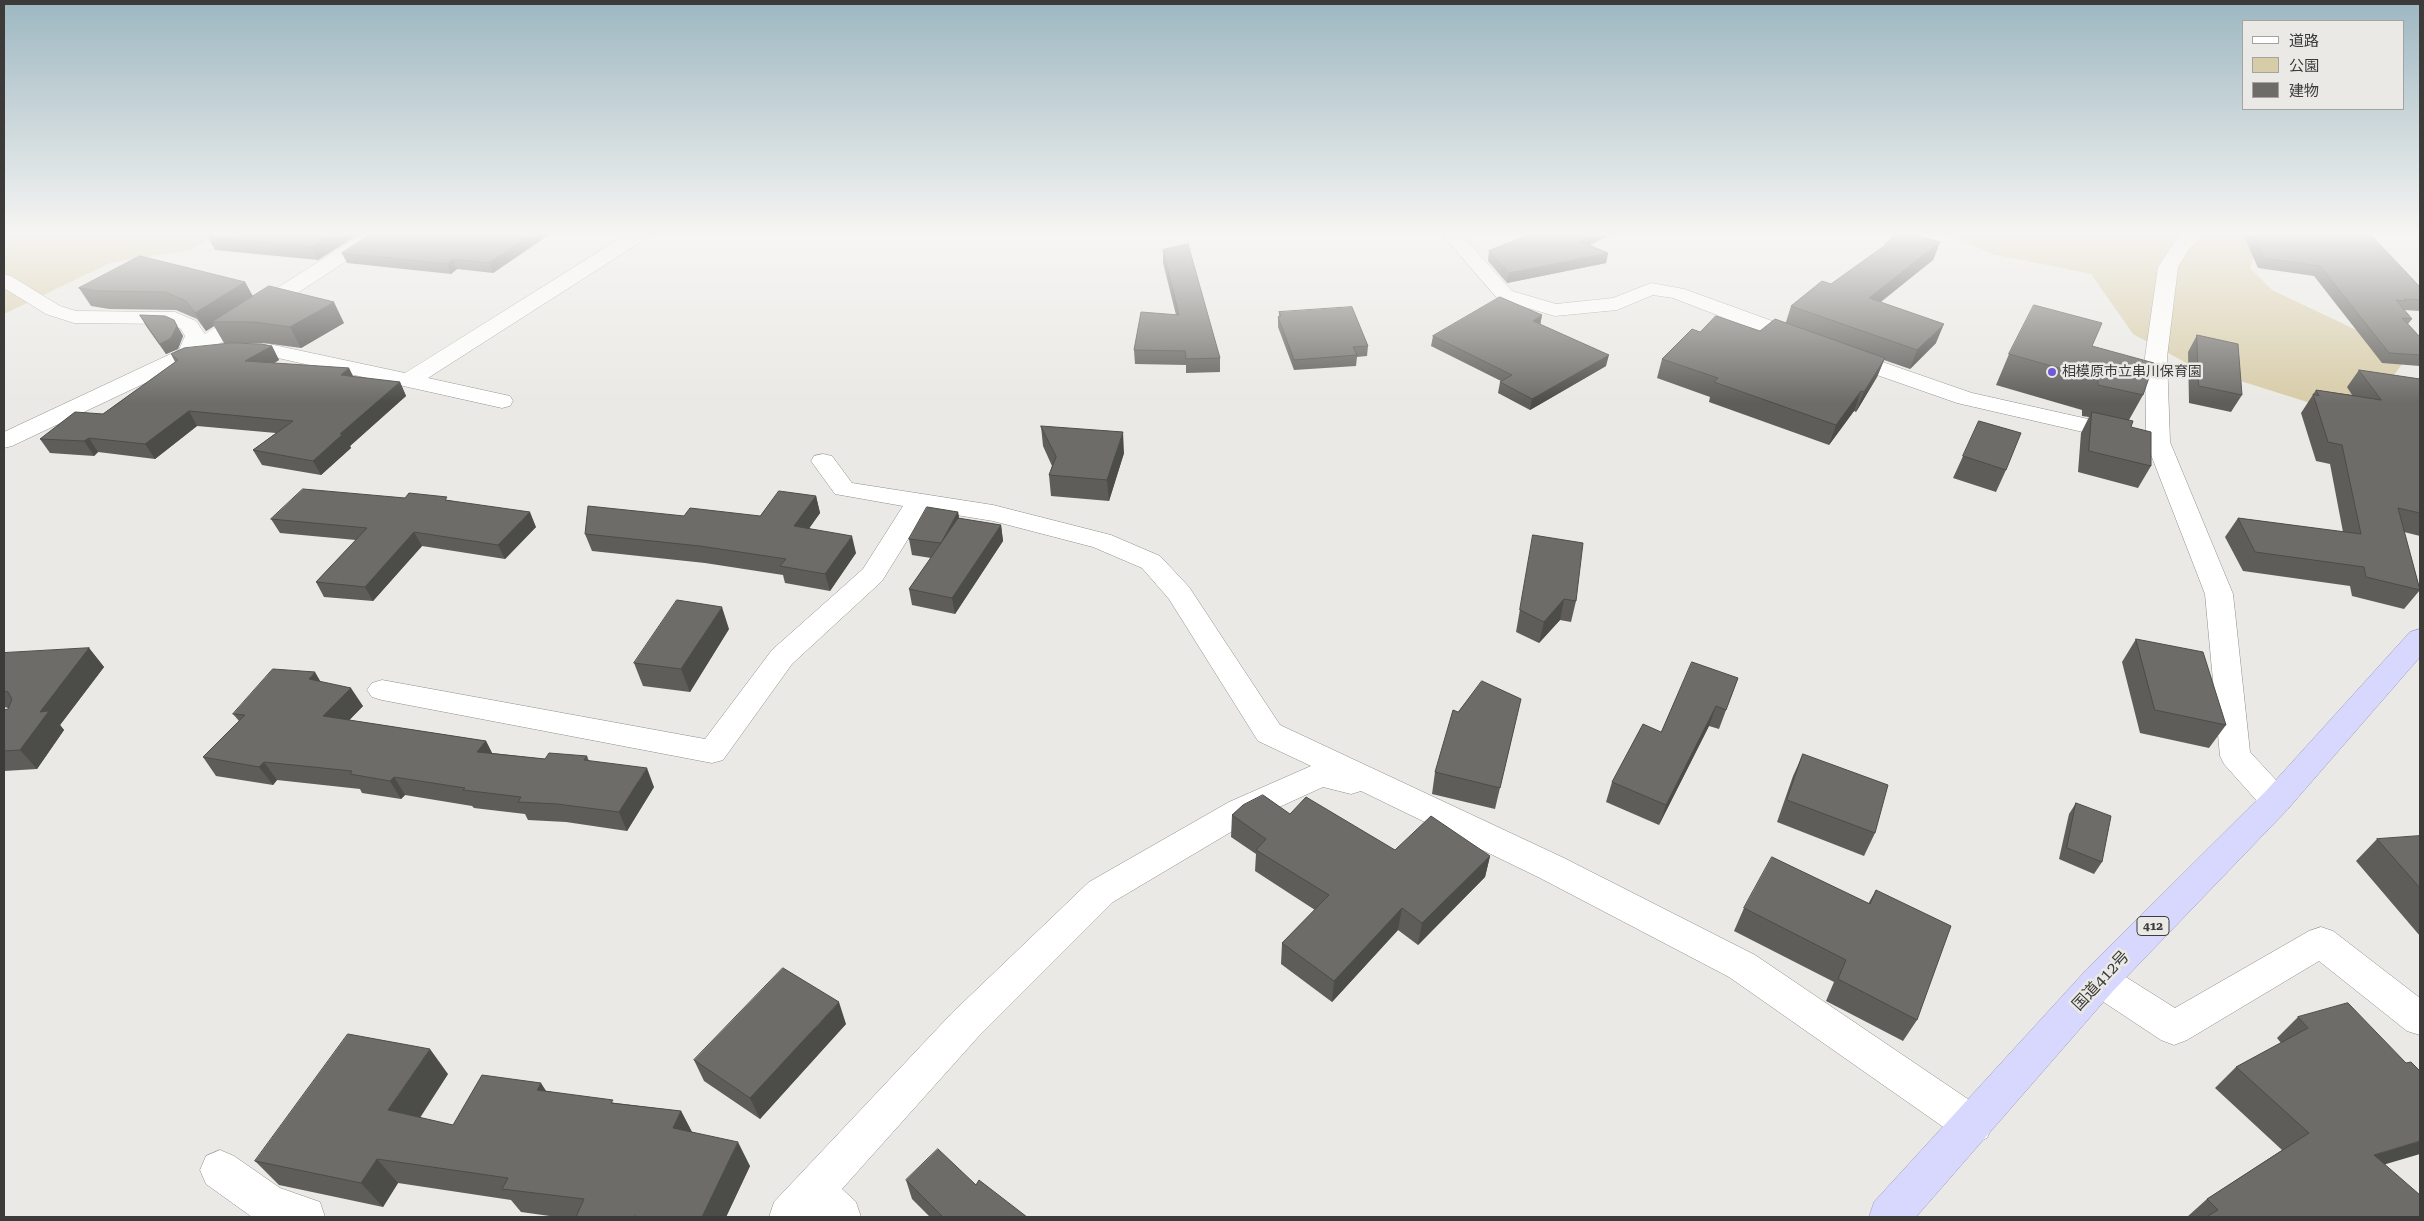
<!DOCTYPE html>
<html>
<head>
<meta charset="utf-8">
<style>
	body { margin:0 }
	#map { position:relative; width:2424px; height:1221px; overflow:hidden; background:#eae9e5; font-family:"Roboto Serif","Noto Sans JP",serif }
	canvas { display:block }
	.frame { position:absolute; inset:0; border:5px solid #3c3b3a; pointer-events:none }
	.legend { position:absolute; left:2242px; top:20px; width:162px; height:90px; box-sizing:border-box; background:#eae9e5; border:1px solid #a4a3a1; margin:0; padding:6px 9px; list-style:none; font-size:15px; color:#3c3b3a }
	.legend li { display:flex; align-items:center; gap:10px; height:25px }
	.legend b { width:25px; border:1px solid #a4a3a1 }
</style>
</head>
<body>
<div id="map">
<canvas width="2424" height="1221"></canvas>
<div class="frame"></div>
<ul class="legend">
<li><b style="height:6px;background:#fff"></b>道路</li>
<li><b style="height:14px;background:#d7cca8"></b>公園</li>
<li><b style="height:14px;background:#6d6c68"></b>建物</li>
</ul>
</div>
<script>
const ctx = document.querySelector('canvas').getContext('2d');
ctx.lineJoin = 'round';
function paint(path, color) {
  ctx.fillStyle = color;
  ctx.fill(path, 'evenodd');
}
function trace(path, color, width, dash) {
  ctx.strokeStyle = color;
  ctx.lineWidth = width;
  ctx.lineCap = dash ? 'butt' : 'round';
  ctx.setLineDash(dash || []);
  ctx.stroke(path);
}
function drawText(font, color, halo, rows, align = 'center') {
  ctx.font = font + ' "Roboto Serif","Noto Sans JP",serif';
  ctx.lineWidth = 5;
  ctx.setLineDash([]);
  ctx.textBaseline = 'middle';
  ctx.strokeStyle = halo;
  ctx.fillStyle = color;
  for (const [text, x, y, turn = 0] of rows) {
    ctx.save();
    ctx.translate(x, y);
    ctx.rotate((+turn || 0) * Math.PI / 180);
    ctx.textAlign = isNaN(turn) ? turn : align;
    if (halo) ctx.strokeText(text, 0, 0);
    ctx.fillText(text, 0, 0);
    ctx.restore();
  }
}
paint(new Path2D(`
	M 4,232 L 222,232 L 190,250 L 110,263 L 4,314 Z
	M 1943,232 L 2261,232 L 2250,268 L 2272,290 L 2409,355 L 2361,419 L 2190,365 L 2133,334 L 2091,274 L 1992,254 Z`), '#d7cca8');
const minor = new Path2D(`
	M 365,232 L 387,232 L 385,236 L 196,359 L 12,446 L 4,448 L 4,432 L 179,350 L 185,336 L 181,329 L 171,324 L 74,323 L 46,314 L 4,288 L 4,274 L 11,276 L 60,306 L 76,311 L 175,312 L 196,321 L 205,334 Z
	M 630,232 L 652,232 L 650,236 L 428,378 L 510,396 L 513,401 L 510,406 L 502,408 L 269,356 L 229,355 L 226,350 L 229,345 L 269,344 L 405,373 Z
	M 1440,232 L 1459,232 L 1512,291 L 1556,304 L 1613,298 L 1651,283 L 1684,289 L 1808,334 L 1811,339 L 1808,344 L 1800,345 L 1792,344 L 1673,298 L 1653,295 L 1617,310 L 1555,316 L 1548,314 L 1498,299 Z
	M 2188,232 L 2209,232 L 2190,248 L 2178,267 L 2167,357 L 2170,442 L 2233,594 L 2250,752 L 2287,792 L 2292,801 L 2287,810 L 2276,813 L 2265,810 L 2224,764 L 2220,756 L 2205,594 L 2148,447 L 1957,403 L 1837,361 L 1834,356 L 1837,351 L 1845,349 L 1972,393 L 2146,432 L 2145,357 L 2158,267 L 2176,240 Z
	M 823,454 L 832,456 L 852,483 L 993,505 L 1111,535 L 1160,556 L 1189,587 L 1280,725 L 1564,858 L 1755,955 L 1987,1112 L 1993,1125 L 1987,1138 L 1973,1144 L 1959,1138 L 1729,977 L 1540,878 L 1361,791 L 1351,794 L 1323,787 L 1251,820 L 1113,902 L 978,1037 L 842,1189 L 856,1202 L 861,1217 L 769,1217 L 774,1202 L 952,1013 L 1089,882 L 1229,802 L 1311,766 L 1258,741 L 1169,599 L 1142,568 L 1093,547 L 993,521 L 926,510 L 882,581 L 792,664 L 723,760 L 712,763 L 382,700 L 372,697 L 367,690 L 372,683 L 382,680 L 705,739 L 772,650 L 863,569 L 903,506 L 835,494 L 811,461 L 814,456 Z
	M 2321,927 L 2333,931 L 2420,998 L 2420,1035 L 2407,1031 L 2319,961 L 2187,1040 L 2174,1045 L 2161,1040 L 2087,991 L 2082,980 L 2087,969 L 2100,964 L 2113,969 L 2175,1008 L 2309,931 Z
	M 220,1150 L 234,1156 L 280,1188 L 320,1202 L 325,1217 L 252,1217 L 206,1184 L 200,1170 L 206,1156 Z`);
const trunk = new Path2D(`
	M 2420,629 L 2420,657 L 2287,810 L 2113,991 L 1916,1217 L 1869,1217 L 1874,1202 L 2087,969 L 2265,792 L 2410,632 Z`);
trace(minor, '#908e8b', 1);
trace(trunk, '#9b9ab9', 1);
paint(minor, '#fff');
paint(trunk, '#d8d7fe');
paint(new Path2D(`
	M 216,232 L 362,232 L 318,260 L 215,250 L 208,237 Z
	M 553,232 L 493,273 L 457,269 L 451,274 L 347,263 L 342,253 Z
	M 1536,232 L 1615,232 L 1590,245 L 1608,253 L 1606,263 L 1507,283 L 1488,261 L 1489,251 Z
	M 2242,232 L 2368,232 L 2420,287 L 2420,311 L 2404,310 L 2412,319 L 2408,324 L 2420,337 L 2420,366 L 2382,363 L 2314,276 L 2258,268 Z
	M 1940,242 L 1933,260 L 1881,302 L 1936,343 L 1910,369 L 1884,360 L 1877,377 L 1856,412 L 1854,411 L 1829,445 L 1709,402 L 1710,397 L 1657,378 L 1662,359 L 1700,332 L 1760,331 L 1786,322 L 1791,306 L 1831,284 Z
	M 1163,250 L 1220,358 L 1220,372 L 1186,373 L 1186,365 L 1135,364 L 1134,350 L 1176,315 L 1163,263 Z
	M 245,282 L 253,297 L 344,323 L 301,348 L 264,343 L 224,343 L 214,326 L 206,331 L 197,319 L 176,310 L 109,309 L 91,306 L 79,288 Z
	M 1279,312 L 1368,346 L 1367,356 L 1357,357 L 1356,366 L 1294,370 L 1278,327 L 1278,317 L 1279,316 Z
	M 140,315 L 174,320 L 183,336 L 178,349 L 166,354 L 146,326 Z
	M 1542,315 L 1540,325 L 1606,366 L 1530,410 L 1498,393 L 1500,382 L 1501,381 L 1431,346 L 1433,336 Z
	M 2197,335 L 2242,395 L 2231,412 L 2189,403 L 2188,352 Z
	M 272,346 L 279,360 L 274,363 L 349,368 L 353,377 L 400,382 L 406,396 L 350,446 L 351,448 L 321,475 L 262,465 L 253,450 L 276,433 L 197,426 L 155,459 L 98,452 L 94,456 L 50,453 L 40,439 L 103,414 L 175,362 L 171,354 Z
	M 2092,346 L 2143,395 L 2129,420 L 2131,427 L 2151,466 L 2138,488 L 2078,472 L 2081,433 L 2089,417 L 2082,416 L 2082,410 L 1996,385 L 2009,354 Z
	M 2359,370 L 2420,379 L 2420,536 L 2404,532 L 2420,590 L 2404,609 L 2352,596 L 2350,586 L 2243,571 L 2225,537 L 2238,518 L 2343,532 L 2330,464 L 2316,461 L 2301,413 L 2316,390 L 2352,395 L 2347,387 Z
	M 1979,421 L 2006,470 L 1996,492 L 1953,478 Z
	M 1041,426 L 1124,453 L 1109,501 L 1051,496 L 1049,475 L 1052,466 L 1043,446 Z
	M 816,496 L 820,513 L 809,528 L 856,553 L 830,591 L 785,583 L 783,575 L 705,563 L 592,551 L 585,534 L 684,516 L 760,516 Z
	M 405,498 L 449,500 L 536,527 L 505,559 L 422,546 L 373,601 L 324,597 L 316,582 L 356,540 L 280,533 L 271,519 Z
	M 958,512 L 959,519 L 1001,525 L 1003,541 L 955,614 L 912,605 L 909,589 L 931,558 L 912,555 L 909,539 Z
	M 1533,535 L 1576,601 L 1571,622 L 1560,620 L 1539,643 L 1516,632 Z
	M 729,629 L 690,692 L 643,686 L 634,663 Z
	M 2136,639 L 2226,725 L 2209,748 L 2140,733 L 2122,662 Z
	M 89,648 L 104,667 L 60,725 L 64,730 L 37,769 L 4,771 L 4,710 L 8,709 L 8,708 L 4,707 L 4,653 Z
	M 1738,678 L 1719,729 L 1709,726 L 1659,825 L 1606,802 L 1612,782 L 1661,732 Z
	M 320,681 L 363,706 L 349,720 L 486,741 L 492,753 L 545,759 L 587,756 L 589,761 L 654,787 L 627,831 L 566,822 L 528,820 L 525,814 L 474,808 L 472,806 L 405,795 L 401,799 L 362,793 L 360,789 L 277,780 L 273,785 L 216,776 L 203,757 L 239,721 L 233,714 Z
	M 1516,720 L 1495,809 L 1432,794 L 1435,772 Z
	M 1803,754 L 1875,833 L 1864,856 L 1777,822 L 1793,776 Z
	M 2076,803 L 2102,862 L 2094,874 L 2059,859 L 2069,814 Z
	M 1290,814 L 1395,850 L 1490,856 L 1485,877 L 1418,945 L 1398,930 L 1332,1002 L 1281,964 L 1282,943 L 1315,910 L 1255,871 L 1256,854 L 1231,837 L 1232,815 Z
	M 2420,836 L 2420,936 L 2356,861 L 2377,839 Z
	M 1876,890 L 1917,1020 L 1903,1041 L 1826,1001 L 1834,982 L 1734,931 L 1744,908 L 1868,904 Z
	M 2348,1003 L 2385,1164 L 2420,1217 L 2187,1217 L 2207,1199 L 2282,1150 L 2215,1088 L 2236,1067 L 2281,1043 L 2277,1038 L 2298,1017 Z
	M 846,1024 L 760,1119 L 704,1081 L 694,1060 Z
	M 448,1074 L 420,1118 L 453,1125 L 547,1091 L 615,1103 L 681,1111 L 692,1132 L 750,1166 L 726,1217 L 557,1217 L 521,1212 L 511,1200 L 398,1183 L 383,1207 L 279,1185 L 255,1161 Z
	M 906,1180 L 976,1185 L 1027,1217 L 930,1217 L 912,1199 Z`), '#5e5d59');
paint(new Path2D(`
	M 334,232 L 362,232 L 318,260 L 311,247 Z
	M 535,232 L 553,232 L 493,273 L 489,263 Z
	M 1598,232 L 1615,232 L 1578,251 L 1580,242 Z
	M 1940,242 L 1933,260 L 1862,316 L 1869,298 Z
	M 1608,253 L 1606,263 L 1507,283 L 1509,273 Z
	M 453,259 L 457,269 L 451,274 L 447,264 Z
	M 245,282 L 255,300 L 212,322 L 214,326 L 206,331 L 195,313 Z
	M 334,302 L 344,323 L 301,348 L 290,327 Z
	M 1542,315 L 1540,326 L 1533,321 Z
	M 1944,324 L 1936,343 L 1910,369 L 1917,350 Z
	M 177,326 L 183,336 L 178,349 L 166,354 L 160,344 Z
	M 272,346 L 279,360 L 253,376 L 245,361 Z
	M 1609,355 L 1606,366 L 1530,410 L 1532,399 Z
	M 1885,358 L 1877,377 L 1856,412 L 1864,392 Z
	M 349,368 L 356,382 L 341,375 Z
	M 400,382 L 406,396 L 350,446 L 351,448 L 321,475 L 313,461 L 340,434 Z
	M 1861,391 L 1854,411 L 1829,445 L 1836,425 Z
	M 189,411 L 197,426 L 155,459 L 145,444 Z
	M 1123,432 L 1124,453 L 1109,501 L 1107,480 Z
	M 89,438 L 98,452 L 94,456 L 84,441 Z
	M 816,496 L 820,513 L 799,543 L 794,526 Z
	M 530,512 L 536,527 L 505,559 L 498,545 Z
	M 958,512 L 961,528 L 941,543 Z
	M 1001,525 L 1003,541 L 955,614 L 952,598 Z
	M 414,532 L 422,546 L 373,601 L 365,587 Z
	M 852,536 L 856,553 L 830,591 L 825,574 Z
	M 1564,599 L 1560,620 L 1539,643 L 1544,622 Z
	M 722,607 L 729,629 L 690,692 L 681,669 Z
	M 89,648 L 104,667 L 60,725 L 64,730 L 37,769 L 20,750 L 40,712 Z
	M 315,672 L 326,691 L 309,679 Z
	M 351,688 L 363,706 L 335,735 L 323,716 Z
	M 1716,706 L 1709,726 L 1659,825 L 1666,805 Z
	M 486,741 L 495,759 L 477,752 Z
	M 264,762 L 277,780 L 273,785 L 259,767 Z
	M 647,768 L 654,787 L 627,831 L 619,812 Z
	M 394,777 L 405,795 L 401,799 L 390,781 Z
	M 1490,856 L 1485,877 L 1418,945 L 1422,923 Z
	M 1402,908 L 1398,930 L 1332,1002 L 1334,981 Z
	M 839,1002 L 846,1024 L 760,1119 L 750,1098 Z
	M 430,1049 L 448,1074 L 408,1135 L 388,1110 Z
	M 541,1083 L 557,1108 L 537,1090 Z
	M 681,1111 L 694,1136 L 673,1128 Z
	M 2420,1141 L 2420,1154 L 2349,1175 L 2374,1155 Z
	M 738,1142 L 750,1166 L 726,1217 L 702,1217 Z
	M 377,1159 L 398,1183 L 383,1207 L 361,1183 Z`), '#4c4c49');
const building = new Path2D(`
	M 216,232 L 334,232 L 311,247 L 208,237 Z
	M 374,232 L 535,232 L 489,263 L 453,259 L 447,264 L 342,253 Z
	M 1536,232 L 1598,232 L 1580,242 L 1608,253 L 1509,273 L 1489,251 Z
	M 1897,232 L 1904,232 L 1940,242 L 1869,298 L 1944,324 L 1917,350 L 1791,306 L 1822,281 L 1831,284 L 1884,246 Z
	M 2252,232 L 2368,232 L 2420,287 L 2420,300 L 2404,299 L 2406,301 L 2396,300 L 2412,319 L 2402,318 L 2420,337 L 2420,355 L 2389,353 L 2320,266 L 2264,258 Z
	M 1188,244 L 1220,358 L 1186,359 L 1185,351 L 1134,350 L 1141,312 L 1179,315 L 1163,250 Z
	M 140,256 L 245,282 L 195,313 L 186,301 L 165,292 L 98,291 L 79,288 Z
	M 269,286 L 334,302 L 290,327 L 253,322 L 212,322 Z
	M 1500,297 L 1542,315 L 1533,321 L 1609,355 L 1532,399 L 1500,382 L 1512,375 L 1433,336 Z
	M 2034,305 L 2102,323 L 2092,346 L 2154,363 L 2143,395 L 2098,385 L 2098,379 L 2009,354 Z
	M 1352,307 L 1368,346 L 1353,347 L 1357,355 L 1294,360 L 1278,317 L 1281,316 L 1279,312 Z
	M 140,315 L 165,316 L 174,320 L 177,326 L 171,338 L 160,344 Z
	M 1716,316 L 1760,331 L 1775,319 L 1885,358 L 1864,392 L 1861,391 L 1836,425 L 1714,382 L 1718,378 L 1662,359 L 1692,329 L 1700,332 Z
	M 2197,335 L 2238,344 L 2242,395 L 2199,386 Z
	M 231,343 L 261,344 L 272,346 L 245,361 L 349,368 L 341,375 L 400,382 L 340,434 L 343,434 L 313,461 L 253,450 L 293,421 L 189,411 L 145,444 L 89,438 L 84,441 L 40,439 L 75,412 L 103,414 L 178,360 L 171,354 L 184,348 Z
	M 2359,370 L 2420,379 L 2420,513 L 2398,508 L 2420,590 L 2366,577 L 2364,567 L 2255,552 L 2238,518 L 2361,534 L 2342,445 L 2328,442 L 2313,394 L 2319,396 L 2316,390 L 2381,400 Z
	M 2092,412 L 2133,421 L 2131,427 L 2151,432 L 2151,466 L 2089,451 Z
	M 1979,421 L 2021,433 L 2006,470 L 1963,456 Z
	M 1041,426 L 1123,432 L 1107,480 L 1049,475 L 1056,457 Z
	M 303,489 L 405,498 L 409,493 L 447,497 L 445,500 L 530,512 L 498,545 L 414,532 L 365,587 L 316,582 L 367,528 L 271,519 Z
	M 779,491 L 816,496 L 794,526 L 852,536 L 825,574 L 780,566 L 786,559 L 700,546 L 585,534 L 588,506 L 684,516 L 690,508 L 760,516 Z
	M 927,507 L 958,512 L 941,543 L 958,518 L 1001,525 L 952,598 L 909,589 L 941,543 L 909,539 Z
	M 1533,535 L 1583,543 L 1576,601 L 1564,599 L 1544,622 L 1520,610 Z
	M 677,600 L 722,607 L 681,669 L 634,663 Z
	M 2136,639 L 2203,652 L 2226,725 L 2155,710 Z
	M 89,648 L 40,712 L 49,711 L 20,750 L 4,751 L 4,710 L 8,709 L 12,699 L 8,692 L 4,691 L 4,653 Z
	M 1692,662 L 1738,678 L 1726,710 L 1716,706 L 1666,805 L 1612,782 L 1643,724 L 1661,732 Z
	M 273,669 L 315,672 L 309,679 L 351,688 L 323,716 L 486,741 L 477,752 L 545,759 L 549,753 L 587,756 L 584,760 L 647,768 L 619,812 L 557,804 L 518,802 L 521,797 L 463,790 L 465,788 L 394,777 L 390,781 L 350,774 L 352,771 L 264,762 L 259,767 L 203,757 L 245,715 L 233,714 Z
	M 1482,681 L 1521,699 L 1500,788 L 1435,772 L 1453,710 L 1458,712 Z
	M 1803,754 L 1888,785 L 1875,833 L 1787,800 Z
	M 1263,795 L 1290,814 L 1306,797 L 1395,850 L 1431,816 L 1490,856 L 1422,923 L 1402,908 L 1334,981 L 1282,943 L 1329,895 L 1256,850 L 1266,839 L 1232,815 L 1243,805 Z
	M 2076,803 L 2111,816 L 2102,862 L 2067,848 Z
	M 2420,836 L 2420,888 L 2377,839 Z
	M 1772,857 L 1870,904 L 1876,890 L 1951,926 L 1917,1020 L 1838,979 L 1846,960 L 1744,908 Z
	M 783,968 L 839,1002 L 750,1098 L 694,1060 Z
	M 2348,1003 L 2406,1063 L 2411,1062 L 2420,1071 L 2420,1141 L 2374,1155 L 2420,1195 L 2420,1217 L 2206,1217 L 2218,1210 L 2207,1199 L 2309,1133 L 2236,1067 L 2308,1028 L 2298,1017 Z
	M 348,1034 L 430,1049 L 388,1110 L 453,1125 L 482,1075 L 541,1083 L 537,1090 L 613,1100 L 611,1103 L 681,1111 L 673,1128 L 738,1142 L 702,1217 L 639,1217 L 634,1216 L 634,1217 L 576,1217 L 584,1199 L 502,1189 L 508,1178 L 377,1159 L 361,1183 L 255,1161 Z
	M 938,1149 L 976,1185 L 979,1180 L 1027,1217 L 943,1217 L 906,1180 Z`);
paint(building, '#6d6c68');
trace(building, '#4c4c49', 1);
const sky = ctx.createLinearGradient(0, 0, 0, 403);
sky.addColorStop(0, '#9db7c1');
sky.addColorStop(0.58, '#f6f5f3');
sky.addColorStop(1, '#f6f5f300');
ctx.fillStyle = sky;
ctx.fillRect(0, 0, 2424, 403);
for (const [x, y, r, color] of [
	[2052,372,5,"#6e5ad4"]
]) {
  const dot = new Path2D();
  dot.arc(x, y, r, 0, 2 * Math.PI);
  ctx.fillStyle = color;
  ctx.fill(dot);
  trace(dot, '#eae9e5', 2);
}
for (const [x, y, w] of [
	[2153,926,32]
]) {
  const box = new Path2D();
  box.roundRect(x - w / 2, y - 9.5, w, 19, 4);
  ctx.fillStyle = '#eae9e5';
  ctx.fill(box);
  trace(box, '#3c3b3a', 1);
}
drawText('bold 12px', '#3c3b3a', null, [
	["412",2153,926]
]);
drawText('14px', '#3c3b3a', '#eae9e5', [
	["相模原市立串川保育園",2062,372]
], 'left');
drawText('16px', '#3c3b3a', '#eae9e5', [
	["国道412号",2101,981,-47]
]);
</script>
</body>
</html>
